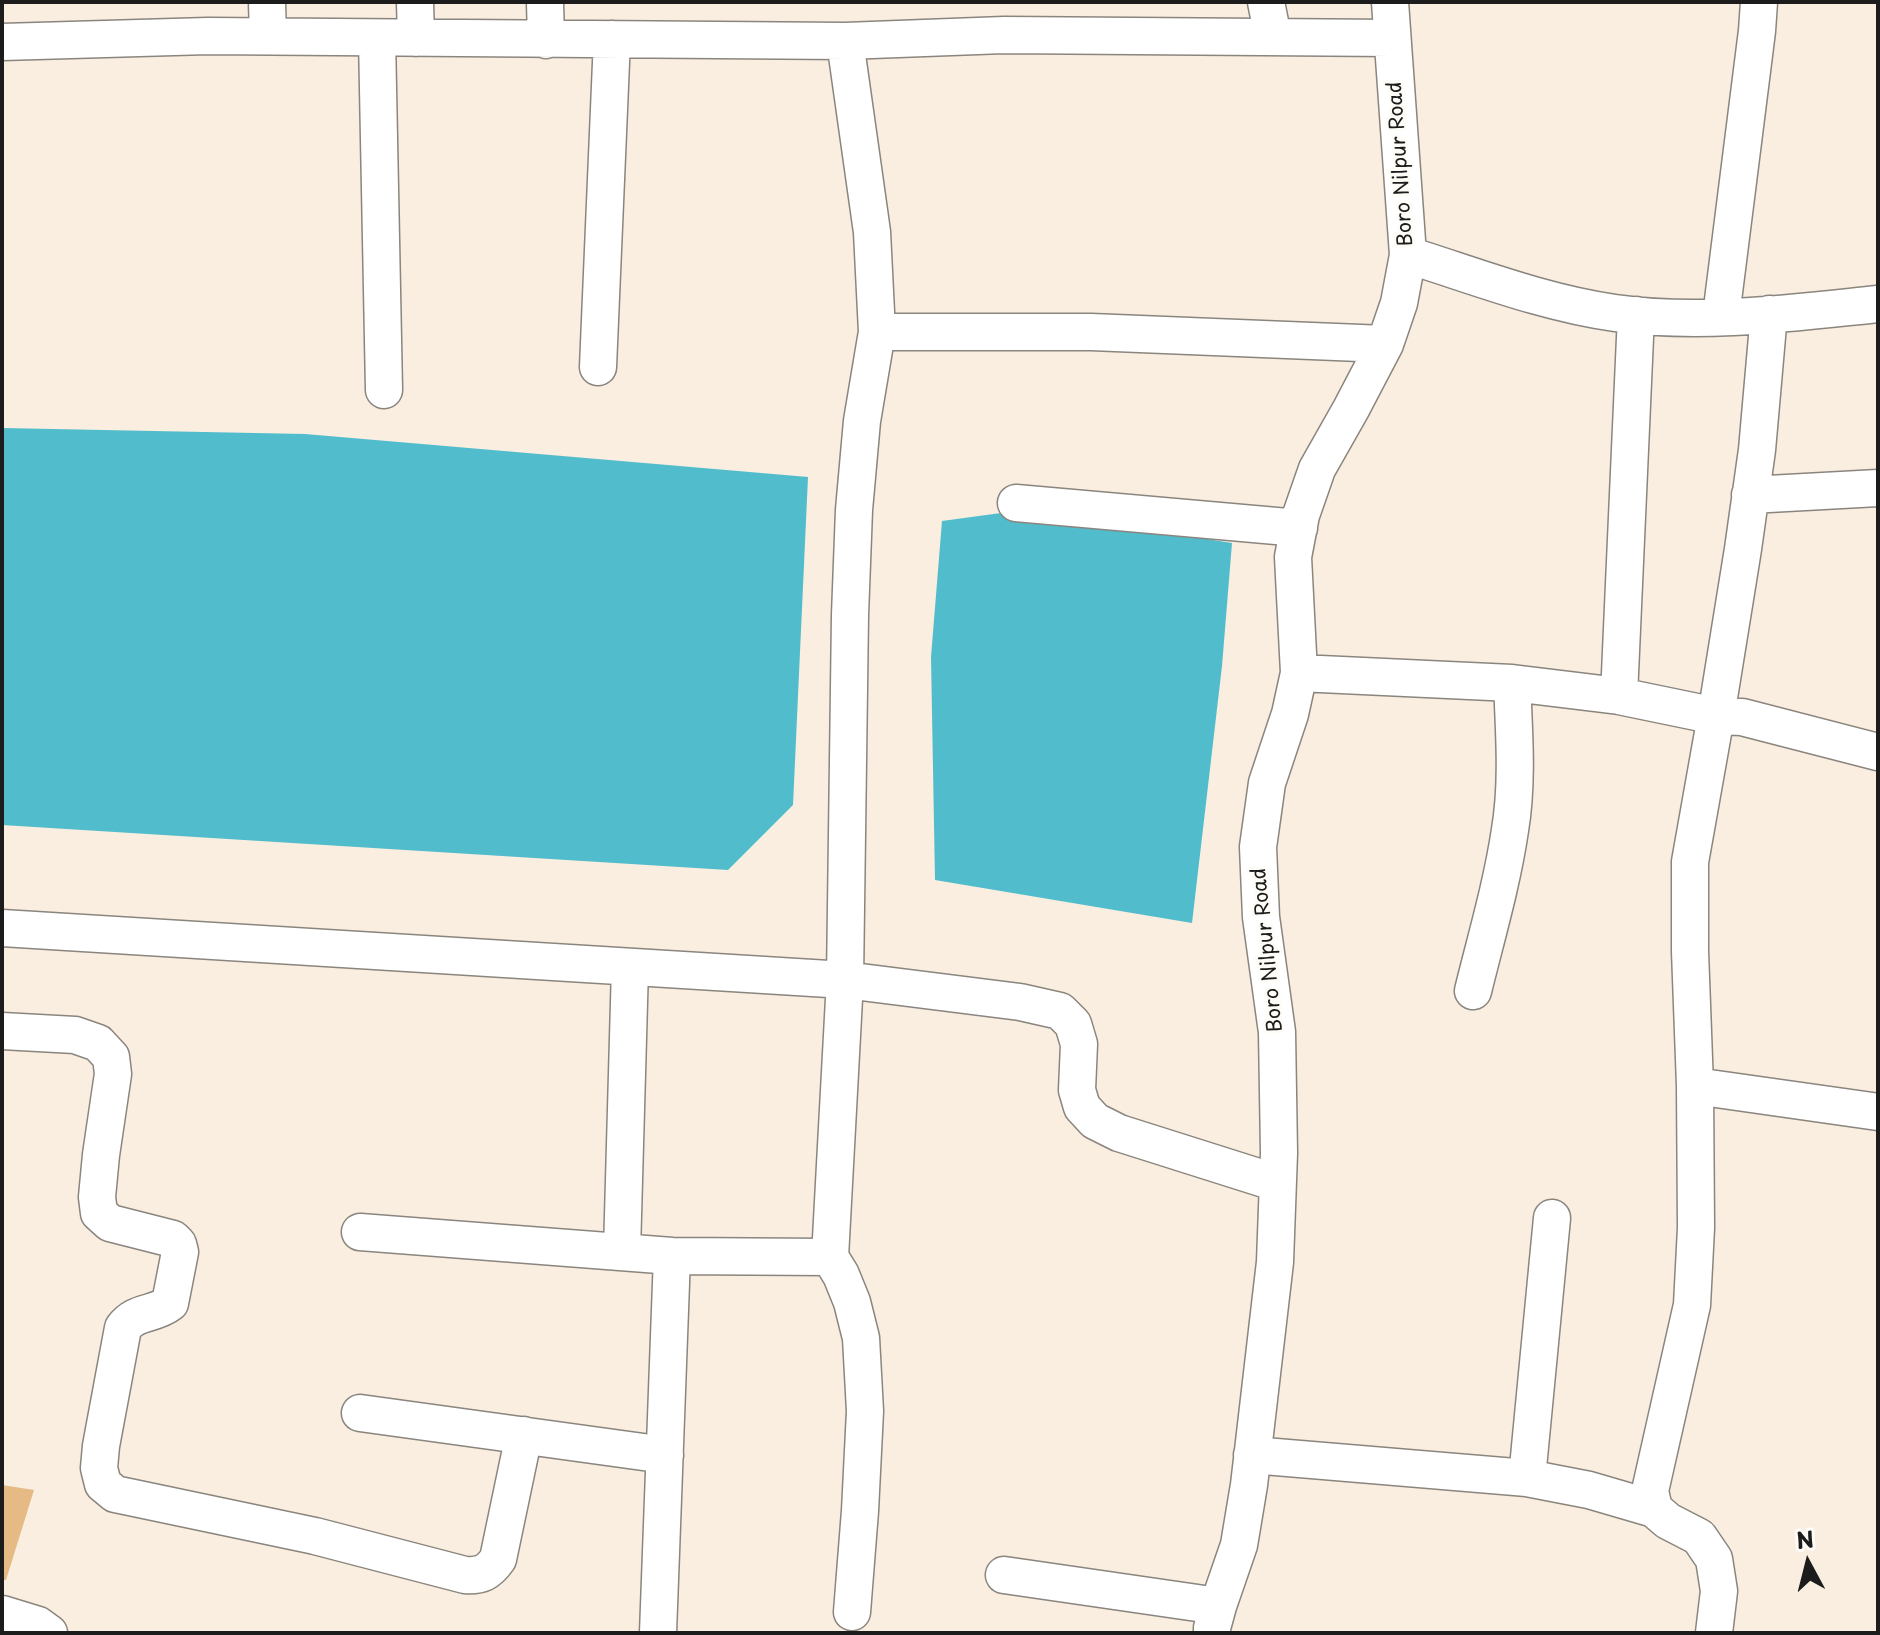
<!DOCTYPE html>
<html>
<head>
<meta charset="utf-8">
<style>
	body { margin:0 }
	#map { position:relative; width:1880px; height:1635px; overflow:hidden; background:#f9eedf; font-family:"Playpen Sans",sans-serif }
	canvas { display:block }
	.frame { position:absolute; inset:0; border:4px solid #1c1c1c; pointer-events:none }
	.north { position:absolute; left:1768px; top:1523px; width:80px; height:80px; -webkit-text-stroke:6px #fdfcf7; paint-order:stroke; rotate:353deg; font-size:22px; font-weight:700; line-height:32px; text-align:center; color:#1c1c1c }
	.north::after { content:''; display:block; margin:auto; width:28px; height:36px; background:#1c1c1c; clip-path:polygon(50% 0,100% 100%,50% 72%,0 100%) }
</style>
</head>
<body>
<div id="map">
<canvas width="1880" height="1635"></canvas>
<div class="frame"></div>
<div class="north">N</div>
</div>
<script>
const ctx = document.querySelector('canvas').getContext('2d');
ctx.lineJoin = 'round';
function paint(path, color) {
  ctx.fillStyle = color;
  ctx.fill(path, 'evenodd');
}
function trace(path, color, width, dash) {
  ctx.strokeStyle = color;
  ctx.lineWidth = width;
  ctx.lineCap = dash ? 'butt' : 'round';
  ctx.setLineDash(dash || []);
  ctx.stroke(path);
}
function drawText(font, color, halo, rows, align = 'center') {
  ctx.font = font + ' "Playpen Sans",sans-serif';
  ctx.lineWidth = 6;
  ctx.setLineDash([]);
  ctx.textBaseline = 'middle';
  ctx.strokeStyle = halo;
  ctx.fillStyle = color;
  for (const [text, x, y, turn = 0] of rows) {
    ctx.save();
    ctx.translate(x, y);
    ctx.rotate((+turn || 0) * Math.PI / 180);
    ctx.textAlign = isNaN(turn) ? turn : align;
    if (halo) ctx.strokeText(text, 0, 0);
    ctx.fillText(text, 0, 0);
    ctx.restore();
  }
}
paint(new Path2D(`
	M 2,428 L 305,434 L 808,477 L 793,805 L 728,870 L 2,825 Z
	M 1023,510 L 1232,543 L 1222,666 L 1192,923 L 935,880 L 931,657 L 942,521 Z`), '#51bccc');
paint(new Path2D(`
	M 2,1485 L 34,1490 L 6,1580 L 2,1580 Z`), '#e6ba85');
const minor = new Path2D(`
	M 267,2 L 268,36
	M 415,2 L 416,38
	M 545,2 L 546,40
	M 1266,2 L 1273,37
	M 377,38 L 384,390
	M 2,42 L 208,36 L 845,41 L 1004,35 L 1392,38
	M 1408,255 C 1475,276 1544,303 1615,313 C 1702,325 1791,313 1878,304
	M 1721,316 L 1757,31 L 1759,2
	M 877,332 L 1091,332 L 1385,344
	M 598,367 L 612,39
	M 1750,495 L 1878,488
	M 1016,503 L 1299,528
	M 1299,673 L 1512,683 L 1619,696 L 1716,716 L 1742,717 L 1878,752
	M 1619,696 L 1636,315
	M 2,928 L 845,980 L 1020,1002 L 1060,1011 L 1073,1024 L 1079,1044 L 1077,1090 L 1082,1107 L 1095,1121 L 1119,1133 L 1277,1183
	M 1473,991 C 1486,938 1502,884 1510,830 C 1518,782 1514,732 1512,683
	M 2,1031 L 75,1035 L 98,1043 L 111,1057 L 113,1074 L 101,1155 L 97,1197 L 99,1213 L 110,1223 L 173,1239 L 178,1244 L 180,1252 L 170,1303 C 153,1316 136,1310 123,1328 L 101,1446 L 99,1468 L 103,1484 L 115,1494 L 315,1536 L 465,1575 C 481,1576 488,1573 498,1559 L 524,1435
	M 1695,1086 L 1878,1112
	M 360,1232 L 672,1256 L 830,1257 L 845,980 L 850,615 L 854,510 L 862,421 L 877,332 L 872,232 L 845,41
	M 622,1251 L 630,967
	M 830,1257 L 841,1275 L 852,1302 L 861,1338 L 865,1411 L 860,1511 L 852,1612
	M 360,1413 L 665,1455
	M 1252,1455 L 1527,1478 L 1589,1490 L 1654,1509
	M 1527,1478 L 1552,1218
	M 1004,1575 L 1218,1606
	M 2,1614 L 38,1625 L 49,1633
	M 658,1633 L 672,1256
	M 1212,1633 L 1212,1628 L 1218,1606 L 1239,1545 L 1249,1485 L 1275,1262 L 1279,1153 L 1277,1032 L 1261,917 L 1258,847 L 1267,783 L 1290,714 L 1299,673 L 1293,557 L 1301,515 L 1317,469 L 1351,409 L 1385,344 L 1399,303 L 1408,255 L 1390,2
	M 1714,1633 L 1719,1591 L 1714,1559 L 1699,1537 L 1668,1521 L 1654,1509 L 1650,1491 L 1692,1305 L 1696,1228 L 1695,1086 L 1690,951 L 1690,862 L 1716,716 L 1743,549 L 1757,450 L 1769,314`);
trace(minor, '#8a857e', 39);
trace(minor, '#fff', 36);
drawText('20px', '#1c1c1c', '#fdfcf7', [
	["Boro Nilpur Road",1401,164,-94],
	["Boro Nilpur Road",1268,950,-96]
]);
</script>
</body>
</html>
